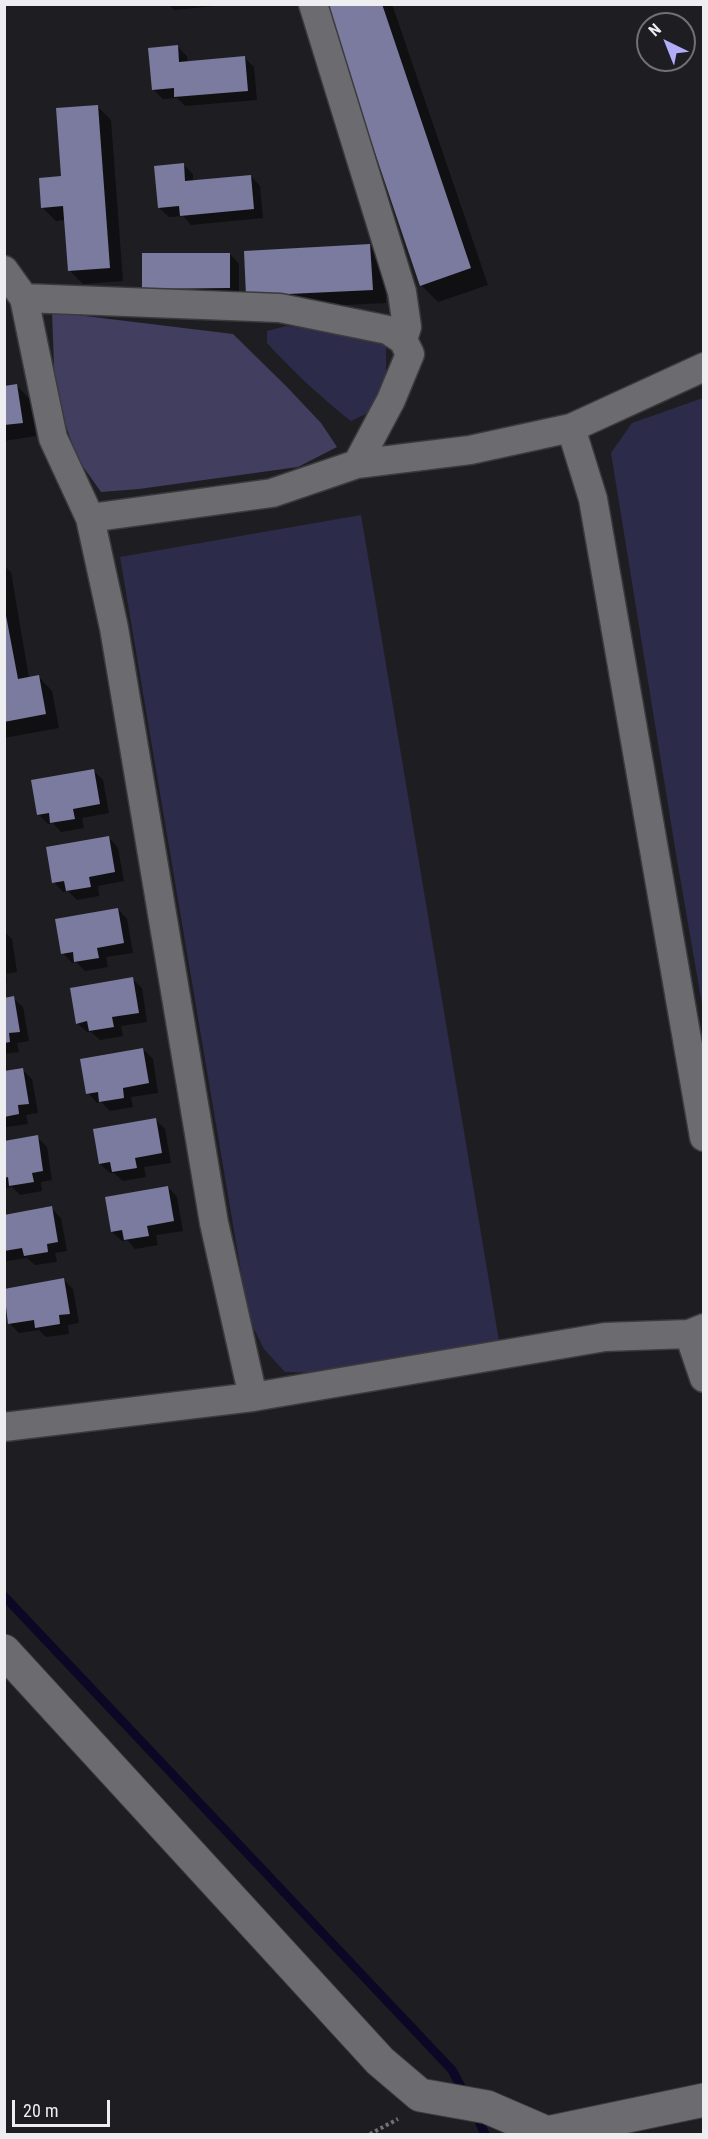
<!DOCTYPE html>
<html>
<head>
<meta charset="utf-8">
<style>
	body { margin:0 }
	#map { position:relative; width:708px; height:2139px; overflow:hidden; background:#1e1e22; font-family:"Roboto Condensed",sans-serif }
	canvas { display:block }
	.frame { position:absolute; inset:0; border:6px solid #eeeef1; pointer-events:none }
	.north { position:absolute; left:636px; top:12px; width:60px; height:60px; box-sizing:border-box; background:#1e1e22; border:2px solid #717175; border-radius:50%; rotate:317deg; font-size:16px; font-weight:700; line-height:24px; text-align:center; color:#eeeef1 }
	.north::after { content:''; display:block; margin:auto; width:21px; height:27px; background:#b2adf9; clip-path:polygon(50% 0,100% 100%,50% 72%,0 100%) }
	.scale { position:absolute; left:12px; top:2100px; width:98px; height:27px; box-sizing:border-box; border:3px solid #eeeef1; border-top:0; padding-left:8px; font-size:18px; line-height:21px; white-space:nowrap; color:#eeeef1; -webkit-text-stroke:4px #1e1e22; paint-order:stroke }
</style>
</head>
<body>
<div id="map">
<canvas width="708" height="2139"></canvas>
<div class="frame"></div>
<div class="north">N</div>
<div class="scale">20 m</div>
</div>
<script>
const ctx = document.querySelector('canvas').getContext('2d');
ctx.lineJoin = 'round';
function paint(path, color) {
  ctx.fillStyle = color;
  ctx.fill(path, 'evenodd');
}
function trace(path, color, width, dash) {
  ctx.strokeStyle = color;
  ctx.lineWidth = width;
  ctx.lineCap = dash ? 'butt' : 'round';
  ctx.setLineDash(dash || []);
  ctx.stroke(path);
}
paint(new Path2D(`
	M 286,326 L 367,333 L 386,346 L 386,375 L 370,412 L 351,421 C 321,398 293,371 267,343 L 267,331 Z
	M 703,398 L 704,398 L 703,1010 L 676,854 L 611,453 L 632,423 Z
	M 361,515 L 499,1341 L 320,1373 L 285,1372 L 264,1349 L 249,1319 L 120,557 Z`), '#2d2b4a');
paint(new Path2D(`
	M 52,312 L 233,334 L 287,387 L 321,423 L 337,447 L 298,467 L 139,489 L 101,492 L 77,458 L 55,393 Z`), '#413e60');
paint(new Path2D(`
	M 168,4 L 237,4 L 174,10 Z
	M 332,4 L 391,4 L 393,7 L 488,285 L 438,302 L 421,285 Z
	M 177,46 L 187,56 L 188,63 L 245,58 L 254,67 L 257,100 L 185,106 L 177,98 L 163,99 L 153,89 Z
	M 97,106 L 111,120 L 123,281 L 83,284 L 69,270 L 65,220 L 56,221 L 42,207 L 62,177 Z
	M 183,164 L 193,174 L 193,182 L 251,176 L 260,186 L 263,218 L 191,225 L 183,216 L 169,217 L 159,208 Z
	M 370,246 L 384,260 L 386,303 L 262,309 L 248,295 Z
	M 230,254 L 239,264 L 239,297 L 144,288 Z
	M 17,386 L 31,400 L 36,436 L 4,441 L 4,387 Z
	M 4,566 L 11,572 L 29,678 L 39,677 L 52,691 L 59,728 L 4,738 Z
	M 93,770 L 103,780 L 109,813 L 82,818 L 84,828 L 61,832 L 53,823 L 48,824 L 38,814 Z
	M 109,838 L 118,848 L 124,881 L 98,886 L 99,896 L 77,900 L 68,891 L 63,892 L 54,882 Z
	M 118,909 L 127,919 L 133,953 L 106,957 L 108,967 L 85,971 L 76,962 L 72,963 L 63,953 Z
	M 4,931 L 12,939 L 17,972 L 6,974 L 7,983 L 4,983 Z
	M 132,979 L 142,988 L 147,1022 L 121,1026 L 123,1036 L 100,1040 L 91,1032 L 87,1032 L 77,1023 Z
	M 13,998 L 23,1007 L 29,1041 L 17,1043 L 19,1052 L 4,1054 L 4,999 Z
	M 143,1049 L 153,1059 L 158,1093 L 131,1097 L 133,1107 L 110,1111 L 101,1102 L 97,1103 L 88,1093 Z
	M 23,1070 L 32,1079 L 38,1113 L 26,1115 L 28,1124 L 6,1127 L 4,1073 Z
	M 155,1119 L 165,1129 L 171,1163 L 144,1167 L 146,1177 L 123,1181 L 114,1173 L 110,1173 L 100,1164 Z
	M 37,1137 L 47,1147 L 52,1180 L 41,1182 L 42,1191 L 20,1195 L 12,1187 L 4,1188 L 4,1143 Z
	M 168,1187 L 177,1197 L 183,1231 L 156,1235 L 158,1245 L 135,1249 L 127,1240 L 122,1241 L 112,1232 Z
	M 51,1208 L 61,1218 L 67,1251 L 55,1253 L 57,1262 L 35,1265 L 27,1258 L 7,1261 L 4,1259 L 4,1216 Z
	M 64,1280 L 73,1289 L 79,1323 L 68,1325 L 69,1334 L 46,1337 L 39,1330 L 19,1333 L 9,1323 L 4,1290 Z`), '#0007');
trace(new Path2D(`
	M 4,1596 L 452,2070 L 466,2096
	M 474,2111 L 485,2134`), '#0c0724', 9);
paint(new Path2D(`
	M 328,4 L 382,4 L 471,268 L 420,286 L 325,5 Z
	M 178,45 L 179,62 L 245,56 L 248,91 L 174,97 L 174,88 L 152,90 L 148,48 Z
	M 98,105 L 110,268 L 68,271 L 63,206 L 41,208 L 39,178 L 61,176 L 56,108 Z
	M 184,163 L 185,181 L 251,175 L 254,209 L 180,216 L 179,206 L 158,208 L 154,166 Z
	M 370,244 L 373,290 L 246,296 L 244,251 Z
	M 142,253 L 230,253 L 230,288 L 142,289 Z
	M 17,384 L 23,423 L 4,425 L 4,386 Z
	M 4,605 L 18,679 L 39,675 L 46,714 L 4,722 Z
	M 94,769 L 100,804 L 73,809 L 75,819 L 50,823 L 49,813 L 37,815 L 31,780 Z
	M 109,836 L 115,872 L 89,877 L 91,887 L 66,891 L 64,881 L 52,883 L 46,847 Z
	M 118,908 L 124,943 L 97,948 L 99,958 L 74,962 L 73,952 L 61,954 L 55,919 Z
	M 133,977 L 139,1013 L 112,1017 L 114,1027 L 89,1031 L 87,1021 L 76,1024 L 70,988 Z
	M 14,996 L 20,1032 L 9,1033 L 10,1042 L 4,1043 L 4,998 Z
	M 143,1048 L 149,1083 L 123,1088 L 124,1098 L 99,1102 L 98,1092 L 86,1094 L 80,1059 Z
	M 23,1068 L 29,1104 L 18,1105 L 19,1114 L 4,1117 L 4,1071 Z
	M 156,1118 L 162,1153 L 135,1158 L 137,1168 L 112,1172 L 110,1162 L 99,1164 L 93,1129 Z
	M 38,1135 L 43,1171 L 32,1173 L 34,1182 L 9,1186 L 8,1177 L 4,1178 L 4,1141 Z
	M 168,1186 L 174,1221 L 147,1226 L 149,1236 L 124,1240 L 122,1230 L 111,1232 L 105,1197 Z
	M 52,1206 L 58,1242 L 47,1244 L 48,1252 L 24,1256 L 22,1248 L 4,1251 L 4,1215 Z
	M 64,1278 L 70,1314 L 59,1315 L 60,1324 L 35,1328 L 34,1320 L 8,1324 L 4,1289 Z`), '#7b7a9f');
const minor = new Path2D(`
	M 313,4 L 402,292 L 407,327 L 403,340
	M 4,270 L 24,298 L 53,438 L 90,518 L 114,628 L 214,1223 L 253,1397
	M 24,298 L 280,308 L 388,330 L 403,340 L 410,354 L 391,400 L 357,464
	M 571,428 L 593,499 L 704,1137
	M 90,518 L 272,493 L 357,464 L 470,450 L 571,428 L 704,367
	M 689,1334 L 704,1378
	M 4,1427 L 253,1397 L 605,1337 L 689,1334 L 704,1328`);
const tertiary = new Path2D(`
	M 4,1651 L 380,2061 L 420,2095 L 487,2107 L 547,2133 L 704,2100`);
trace(minor, '#3b3b3e', 31);
trace(tertiary, '#3b3b3e', 35);
trace(new Path2D(`
	M 370,2134 L 398,2119`), '#727275', 4, [3, 3]);
trace(minor, '#6b6b70', 28);
trace(tertiary, '#6b6b70', 33);
</script>
</body>
</html>
